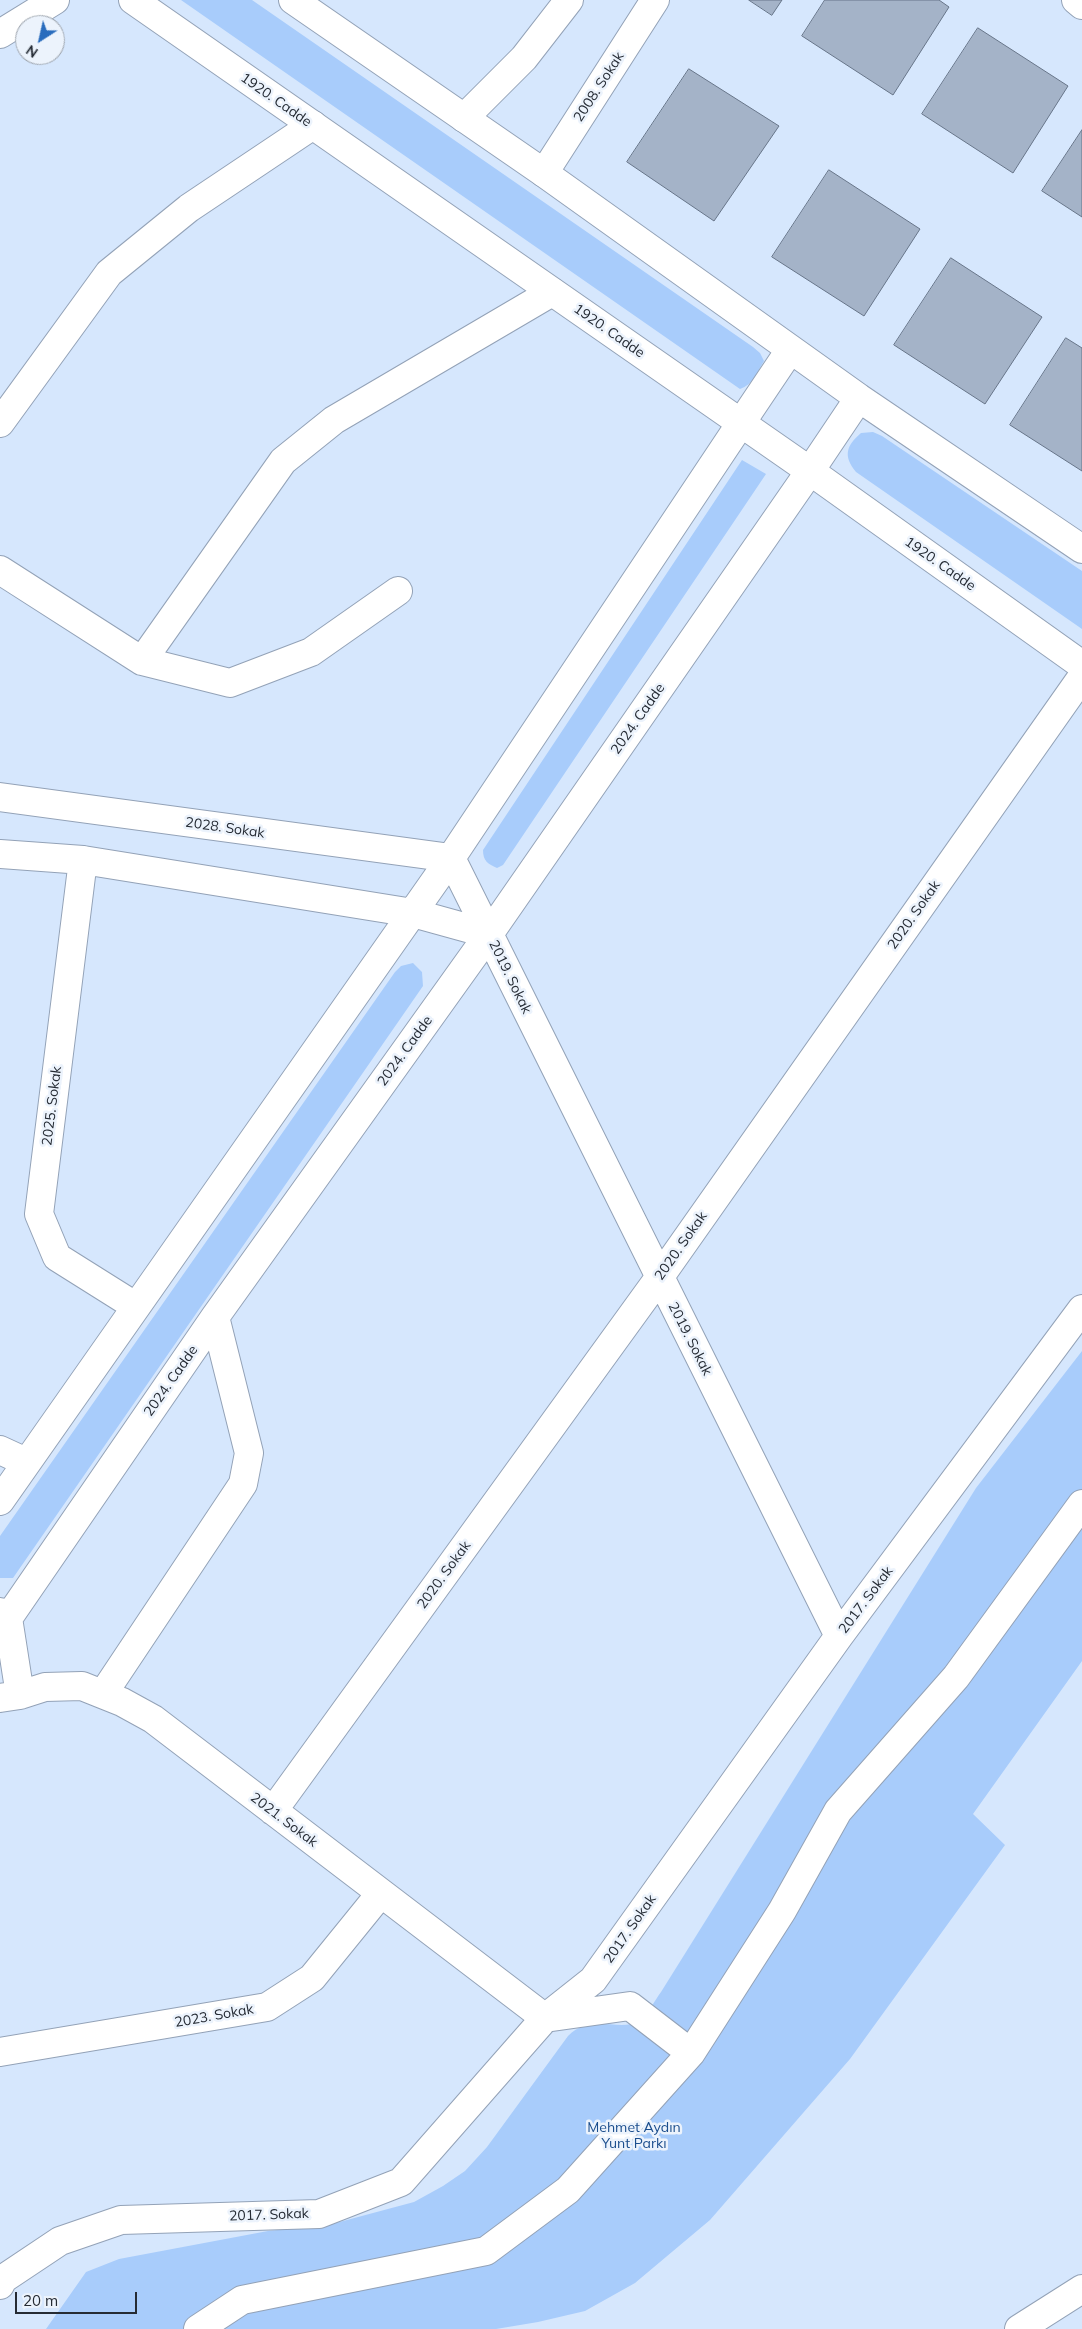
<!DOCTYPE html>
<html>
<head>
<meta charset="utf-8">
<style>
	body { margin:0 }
	#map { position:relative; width:1082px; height:2329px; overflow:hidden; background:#d6e7fd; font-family:Mulish,sans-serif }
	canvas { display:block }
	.north { position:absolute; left:15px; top:15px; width:50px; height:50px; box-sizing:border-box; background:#ecf3fc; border:1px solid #9ca3ac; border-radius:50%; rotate:215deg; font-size:14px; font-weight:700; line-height:20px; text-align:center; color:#252b34 }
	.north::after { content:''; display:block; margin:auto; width:18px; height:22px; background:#296cbd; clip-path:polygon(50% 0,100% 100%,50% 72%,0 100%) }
	.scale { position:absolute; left:15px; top:2292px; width:122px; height:22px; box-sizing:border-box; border:2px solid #252b34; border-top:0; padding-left:6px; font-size:15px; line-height:18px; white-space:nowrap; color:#252b34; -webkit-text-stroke:4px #ecf3fc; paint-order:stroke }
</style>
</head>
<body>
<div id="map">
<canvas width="1082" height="2329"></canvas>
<div class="north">N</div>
<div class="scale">20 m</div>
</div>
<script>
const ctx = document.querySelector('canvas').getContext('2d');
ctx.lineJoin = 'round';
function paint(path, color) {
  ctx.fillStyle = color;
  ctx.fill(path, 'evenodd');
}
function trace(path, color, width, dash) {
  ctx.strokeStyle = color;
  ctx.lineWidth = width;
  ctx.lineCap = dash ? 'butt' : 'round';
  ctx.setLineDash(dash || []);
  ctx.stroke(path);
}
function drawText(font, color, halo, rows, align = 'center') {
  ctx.font = font + ' Mulish,sans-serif';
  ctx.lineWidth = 5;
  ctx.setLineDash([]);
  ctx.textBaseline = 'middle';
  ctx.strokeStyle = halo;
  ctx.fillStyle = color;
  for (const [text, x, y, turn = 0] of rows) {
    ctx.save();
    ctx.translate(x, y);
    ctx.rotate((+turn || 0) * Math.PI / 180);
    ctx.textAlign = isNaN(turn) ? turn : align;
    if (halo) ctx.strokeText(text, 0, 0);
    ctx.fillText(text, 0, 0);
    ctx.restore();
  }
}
paint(new Path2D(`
	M 181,0 L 252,0 L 753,347 L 760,353 L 764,361 C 757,372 753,385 740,389 Z
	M 873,432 L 882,436 L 1082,571 L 1082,629 L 856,472 C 843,456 846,446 861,433 Z
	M 742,460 L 766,474 L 503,865 L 497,868 C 488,864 483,861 483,850 Z
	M 413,963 L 422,972 L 423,986 L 13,1578 L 0,1578 L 0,1536 L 395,972 L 401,966 Z
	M 1082,1351 L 1082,1661 L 973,1814 L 1005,1845 L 850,2059 L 710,2220 L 635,2283 L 585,2311 L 538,2322 L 496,2329 L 46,2329 L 86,2272 L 119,2259 L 268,2231 L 332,2224 L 414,2202 L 443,2186 L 465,2171 L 487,2147 L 568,2036 C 592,2012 619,2033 639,2021 C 647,2016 655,2000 661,1992 L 976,1488 Z`), '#a8ccfb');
const building = new Path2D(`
	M 749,0 L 782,0 L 772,15 Z
	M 825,0 L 939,0 L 949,7 L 893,95 L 802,36 Z
	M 978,28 L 1068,86 L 1013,173 L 922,114 Z
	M 689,69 L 779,126 L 714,221 L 627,162 Z
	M 1082,130 L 1082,217 L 1042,191 Z
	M 829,170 L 920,229 L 864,316 L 772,257 Z
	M 951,258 L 1042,317 L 985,404 L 894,345 Z
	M 1066,338 L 1082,348 L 1082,471 L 1010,425 Z`);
paint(building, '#a4b3c8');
trace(building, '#677589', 1);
const minor = new Path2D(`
	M 1076,0 L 1082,5
	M 0,34 L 55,0
	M 464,118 L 524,58 L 569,0
	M 544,173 L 655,0
	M 0,423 L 109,273 L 189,208 L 313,125
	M 0,570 L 142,661 L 230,683 L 311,652 L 398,591
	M 142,661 L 283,461 L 334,420 L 552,292
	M 0,797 L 451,858 L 839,1636
	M 0,854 L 83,860 L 413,913 L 489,934
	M 83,860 L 39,1214 L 57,1257 L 135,1306
	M 0,1450 L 26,1462
	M 0,1501 L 451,858 L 741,423
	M 0,1612 L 8,1618 L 20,1695
	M 0,1630 L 215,1317 L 489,934 L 810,471
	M 103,1694 L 243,1484 L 249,1453 L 215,1317
	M 0,1698 L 20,1695 L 45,1687 L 82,1686 L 122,1702 L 153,1719 L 545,2018 L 630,2006 L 691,2053
	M 273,1811 L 659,1278 L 1082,677
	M 0,2052 L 267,2007 L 312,1978 L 381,1893
	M 0,2285 L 3,2279 L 60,2241 L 121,2220 L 319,2214 L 401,2182 L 545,2018 L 593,1980 L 839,1636 L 1082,1309
	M 198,2329 L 242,2300 L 486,2251 L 568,2190 L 691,2053 L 782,1911 L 838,1811 L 956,1677 L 1082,1504
	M 1019,2329 L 1082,2289`);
const major = new Path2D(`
	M 133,0 L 810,471 L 1082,665
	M 293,0 L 544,173 L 859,398 L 1082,549
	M 741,423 L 790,350
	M 810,471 L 859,398`);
trace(minor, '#93a2b7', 30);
trace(major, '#93a2b7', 30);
trace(minor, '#fff', 28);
trace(major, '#fff', 28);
drawText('14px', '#252b34', '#ecf3fc', [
	["2008. Sokak",599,87,-57],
	["1920. Cadde",276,100,35],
	["1920. Cadde",609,331,35],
	["1920. Cadde",940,564,35],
	["2024. Cadde",638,719,-55],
	["2028. Sokak",225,828,8],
	["2020. Sokak",914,915,-55],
	["2019. Sokak",510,977,64],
	["2024. Cadde",405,1051,-54],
	["2025. Sokak",52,1106,-83],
	["2020. Sokak",681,1246,-55],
	["2019. Sokak",690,1339,63],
	["2024. Cadde",171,1381,-55],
	["2020. Sokak",444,1575,-54],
	["2017. Sokak",866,1600,-53],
	["2021. Sokak",284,1820,37],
	["2017. Sokak",630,1929,-55],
	["2023. Sokak",214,2016,-10],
	["2017. Sokak",269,2215,-2]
]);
drawText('14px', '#1b4e8d', '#ecf3fc', [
	["Mehmet Aydın",634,2128],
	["Yunt Parkı",634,2144]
]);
</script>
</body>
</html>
